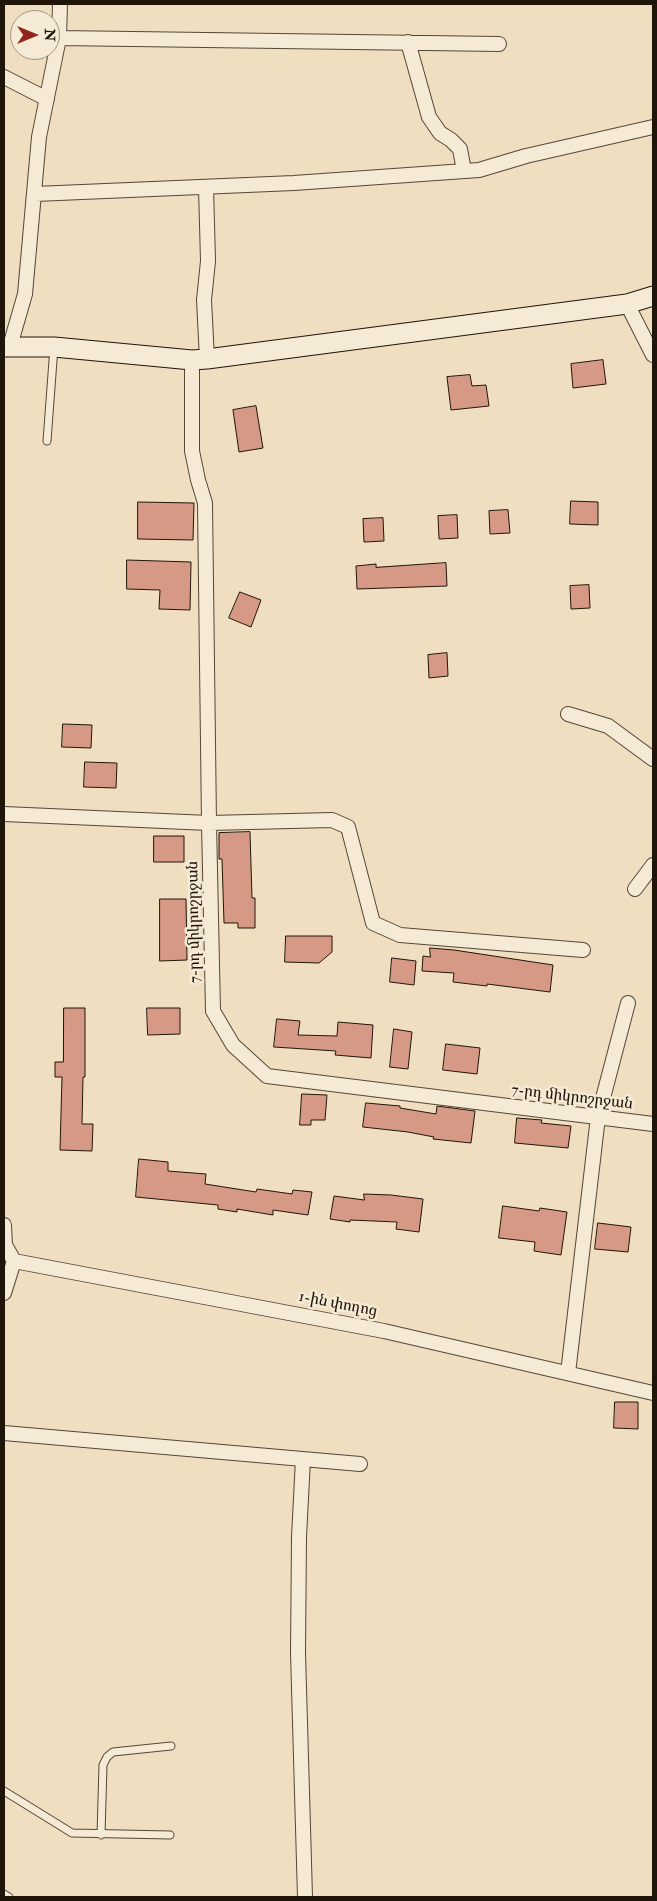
<!DOCTYPE html>
<html>
<head>
<meta charset="utf-8">
<style>
	body { margin:0 }
	#map { position:relative; width:657px; height:1901px; overflow:hidden; background:#f0dec0; font-family:"IM FELL Double Pica",serif }
	canvas { display:block }
	.frame { position:absolute; inset:0; border:5px solid #201509; pointer-events:none }
	.north { position:absolute; left:10px; top:10px; width:50px; height:50px; box-sizing:border-box; background:#f5ead6; border:1px solid #a09584; border-radius:50%; rotate:90deg; font-size:14px; font-weight:700; line-height:20px; text-align:center; color:#201509 }
	.north::after { content:''; display:block; margin:auto; width:18px; height:22px; background:#8f2418; clip-path:polygon(50% 0,100% 100%,50% 72%,0 100%) }
</style>
</head>
<body>
<div id="map">
<canvas width="657" height="1901"></canvas>
<div class="frame"></div>
<div class="north">N</div>
</div>
<script>
const ctx = document.querySelector('canvas').getContext('2d');
ctx.lineJoin = 'round';
function paint(path, color) {
  ctx.fillStyle = color;
  ctx.fill(path, 'evenodd');
}
function trace(path, color, width, dash) {
  ctx.strokeStyle = color;
  ctx.lineWidth = width;
  ctx.lineCap = dash ? 'butt' : 'round';
  ctx.setLineDash(dash || []);
  ctx.stroke(path);
}
function drawText(font, color, halo, rows, align = 'center') {
  ctx.font = font + ' "IM FELL Double Pica","Noto Serif Armenian",serif';
  ctx.lineWidth = 5;
  ctx.setLineDash([]);
  ctx.textBaseline = 'middle';
  ctx.strokeStyle = halo;
  ctx.fillStyle = color;
  for (const [text, x, y, turn = 0] of rows) {
    ctx.save();
    ctx.translate(x, y);
    ctx.rotate((+turn || 0) * Math.PI / 180);
    ctx.textAlign = isNaN(turn) ? turn : align;
    if (halo) ctx.strokeText(text, 0, 0);
    ctx.fillText(text, 0, 0);
    ctx.restore();
  }
}
const building = new Path2D(`
	M 603,360 L 606,384 L 573,388 L 571,364 Z
	M 470,375 L 472,386 L 486,385 L 489,406 L 451,410 L 447,377 Z
	M 256,406 L 263,448 L 239,452 L 233,410 Z
	M 571,501 L 598,502 L 598,525 L 570,524 Z
	M 138,502 L 194,503 L 193,540 L 138,539 Z
	M 508,510 L 510,533 L 490,534 L 489,511 Z
	M 457,515 L 458,538 L 439,539 L 438,516 Z
	M 383,518 L 384,541 L 364,542 L 363,519 Z
	M 127,560 L 191,562 L 190,610 L 159,609 L 160,590 L 127,589 Z
	M 446,563 L 447,586 L 357,589 L 356,566 L 376,564 L 376,567 Z
	M 589,585 L 590,608 L 571,609 L 570,586 Z
	M 240,592 L 261,600 L 251,627 L 229,618 Z
	M 447,653 L 448,676 L 429,678 L 428,655 Z
	M 63,724 L 92,725 L 91,748 L 62,747 Z
	M 85,762 L 117,763 L 116,788 L 84,787 Z
	M 250,832 L 252,898 L 255,898 L 255,928 L 238,928 L 238,923 L 224,923 L 222,859 L 219,859 L 219,833 Z
	M 154,836 L 184,836 L 184,862 L 154,862 Z
	M 160,899 L 186,899 L 187,960 L 160,961 Z
	M 286,936 L 332,936 L 332,952 L 319,963 L 285,962 Z
	M 430,948 L 454,950 L 553,965 L 550,992 L 487,984 L 487,986 L 453,982 L 454,973 L 422,971 L 423,956 L 430,957 Z
	M 392,958 L 416,961 L 414,985 L 390,982 Z
	M 64,1008 L 85,1008 L 85,1077 L 83,1077 L 82,1124 L 93,1124 L 92,1151 L 60,1150 L 62,1077 L 55,1077 L 55,1062 L 63,1062 Z
	M 147,1008 L 180,1008 L 180,1034 L 148,1035 Z
	M 277,1019 L 300,1021 L 298,1035 L 337,1036 L 338,1022 L 373,1025 L 371,1058 L 335,1055 L 336,1051 L 274,1047 Z
	M 394,1029 L 412,1032 L 408,1069 L 390,1067 Z
	M 446,1044 L 480,1048 L 477,1074 L 443,1070 Z
	M 302,1094 L 327,1095 L 325,1120 L 311,1120 L 311,1125 L 300,1125 Z
	M 366,1103 L 400,1106 L 400,1108 L 436,1114 L 437,1106 L 475,1111 L 471,1143 L 433,1139 L 434,1137 L 408,1132 L 363,1127 Z
	M 517,1118 L 542,1120 L 541,1123 L 571,1126 L 568,1148 L 515,1143 Z
	M 139,1159 L 168,1162 L 168,1171 L 206,1174 L 205,1184 L 256,1192 L 257,1189 L 292,1194 L 293,1190 L 312,1192 L 308,1215 L 273,1210 L 273,1215 L 237,1209 L 237,1212 L 218,1209 L 218,1205 L 136,1197 Z
	M 364,1194 L 391,1195 L 423,1199 L 419,1232 L 396,1229 L 397,1222 L 350,1220 L 350,1222 L 330,1219 L 334,1196 L 364,1200 Z
	M 503,1206 L 539,1211 L 540,1208 L 567,1212 L 561,1255 L 534,1251 L 535,1242 L 499,1238 Z
	M 598,1223 L 631,1227 L 628,1252 L 595,1249 Z
	M 615,1402 L 638,1402 L 638,1429 L 614,1428 Z`);
paint(building, '#d69986');
trace(building, '#201509', 1);
const service = new Path2D(`
	M 47,441 L 54,347
	M 4,1791 L 72,1833 L 170,1835
	M 101,1835 L 103,1765 L 107,1757 L 113,1752 L 171,1746
	M 4,1894 L 9,1897`);
const minor = new Path2D(`
	M 59,38 L 499,44
	M 408,42 L 429,117 L 440,133 L 451,140 L 460,149 L 464,171
	M 4,77 L 47,99
	M 206,187 L 208,261 L 204,300 L 207,359
	M 35,194 L 294,183 L 479,170 L 526,156 L 653,127
	M 627,304 L 653,355
	M 10,346 L 25,294 L 39,137 L 59,38 L 60,4
	M 192,360 L 192,451 L 198,480 L 205,503 L 209,823 L 213,1011 L 233,1045 L 267,1076 L 653,1124
	M 568,714 L 608,726 L 653,759
	M 4,814 L 209,823 L 332,820 L 348,827 L 373,923 L 400,935 L 583,950
	M 635,889 L 653,865
	M 4,1225 L 5,1245 L 14,1261 L 4,1293
	M 14,1261 L 384,1331 L 653,1393
	M 568,1373 L 598,1117 L 628,1003
	M 4,1433 L 360,1464
	M 303,1459 L 299,1537 L 298,1653 L 305,1897`);
const secondary = new Path2D(`
	M 4,347 L 54,347 L 192,360 L 207,359 L 627,304 L 653,296`);
trace(service, '#544737', 9);
trace(minor, '#544737', 16);
trace(secondary, '#201509', 21);
trace(service, '#f5ead6', 7);
trace(minor, '#f5ead6', 14);
trace(secondary, '#f5ead6', 19);
drawText('15px', '#201509', '#f5ead6', [
	["7-րդ միկրոշրջան",195,922,-91],
	["7-րդ միկրոշրջան",572,1098,7],
	["1-ին փողոց",338,1305,11]
]);
</script>
</body>
</html>
